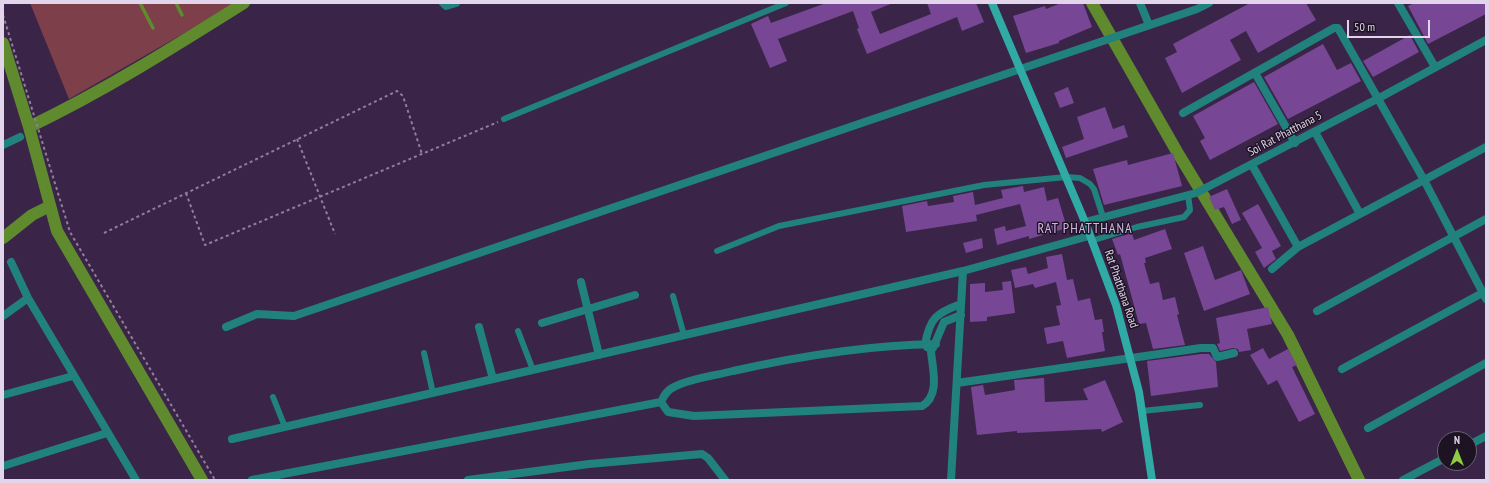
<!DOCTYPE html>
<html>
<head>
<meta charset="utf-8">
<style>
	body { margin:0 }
	#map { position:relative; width:1489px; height:483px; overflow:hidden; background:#3a2548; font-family:"PT Sans Narrow",sans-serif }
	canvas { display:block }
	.frame { position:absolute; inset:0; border:4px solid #e1d4eb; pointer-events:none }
	.north { position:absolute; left:1437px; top:431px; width:40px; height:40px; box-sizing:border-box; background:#1d1323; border:1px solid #6b6073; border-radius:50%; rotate:0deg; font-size:11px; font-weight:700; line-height:16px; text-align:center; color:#e1d4eb }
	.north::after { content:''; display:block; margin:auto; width:14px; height:18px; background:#8ecd43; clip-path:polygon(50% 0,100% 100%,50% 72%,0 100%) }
	.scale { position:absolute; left:1347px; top:20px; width:83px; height:18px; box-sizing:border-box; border:2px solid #e1d4eb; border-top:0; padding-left:5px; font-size:12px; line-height:14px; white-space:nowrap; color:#e1d4eb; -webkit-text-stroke:3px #1d1323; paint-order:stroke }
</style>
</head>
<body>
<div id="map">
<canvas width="1489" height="483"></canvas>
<div class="frame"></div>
<div class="north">N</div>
<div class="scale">50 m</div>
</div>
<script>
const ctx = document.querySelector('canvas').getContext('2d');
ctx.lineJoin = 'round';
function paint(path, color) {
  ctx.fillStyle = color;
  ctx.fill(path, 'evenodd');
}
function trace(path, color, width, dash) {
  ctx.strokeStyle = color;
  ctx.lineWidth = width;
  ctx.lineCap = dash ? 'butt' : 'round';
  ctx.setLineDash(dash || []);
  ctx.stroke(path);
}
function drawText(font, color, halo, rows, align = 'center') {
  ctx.font = font + ' "PT Sans Narrow",sans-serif';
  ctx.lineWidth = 3;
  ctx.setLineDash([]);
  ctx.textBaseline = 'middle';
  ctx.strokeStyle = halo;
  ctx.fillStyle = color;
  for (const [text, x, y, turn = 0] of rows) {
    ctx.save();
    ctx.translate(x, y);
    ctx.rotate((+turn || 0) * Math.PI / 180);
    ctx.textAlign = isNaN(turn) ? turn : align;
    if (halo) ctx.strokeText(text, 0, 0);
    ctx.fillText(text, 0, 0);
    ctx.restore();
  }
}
paint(new Path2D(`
	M 30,3 L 237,3 L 69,99 Z`), '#7d3f49');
trace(new Path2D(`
	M 140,3 L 153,28
	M 176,3 L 182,15`), '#5f8a2e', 3.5);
trace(new Path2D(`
	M 1092,3 L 1176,150 L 1288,335 L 1359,480
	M 3,43 L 29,127 L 57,231 L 202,480
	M 29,127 C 104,91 174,47 244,3
	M 3,238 L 32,215 L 50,206`), '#5f8a2e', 12);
paint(new Path2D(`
	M 826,3 L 893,3 L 871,12 L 880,34 L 931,14 L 927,3 L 976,3 L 984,22 L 962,31 L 957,17 L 867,54 L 857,29 L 859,28 L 853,11 L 778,39 L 787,61 L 770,68 L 751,24 L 768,16 L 771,23 Z
	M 1061,3 L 1083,3 L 1092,27 L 1059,41 L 1059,43 L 1026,53 L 1013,16 L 1045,6 L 1046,9 Z
	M 1250,3 L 1306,3 L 1316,20 L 1258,53 L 1246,31 L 1230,40 L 1241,60 L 1182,93 L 1165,58 L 1177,52 L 1173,44 Z
	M 1414,3 L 1486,3 L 1486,14 L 1428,44 L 1408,6 Z
	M 1410,35 L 1419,52 L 1373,77 L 1363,61 Z
	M 1323,44 L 1337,70 L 1351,63 L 1361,81 L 1288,119 L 1264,77 Z
	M 1254,82 L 1278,124 L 1210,160 L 1200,141 L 1205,138 L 1193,116 Z
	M 1068,87 L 1074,103 L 1060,108 L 1054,93 Z
	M 1105,107 L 1113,129 L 1124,125 L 1128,137 L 1066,158 L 1062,147 L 1084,139 L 1077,117 Z
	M 1173,153 L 1182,186 L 1104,205 L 1093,169 L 1127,160 L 1128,165 Z
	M 1023,186 L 1024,192 L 1044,187 L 1047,201 L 1058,198 L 1067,228 L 1029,239 L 1029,236 L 997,245 L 994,229 L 1005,226 L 1006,231 L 1026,226 L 1020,204 L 976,215 L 977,221 L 906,232 L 902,206 L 927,201 L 928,206 L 954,202 L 953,196 L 973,192 L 975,205 L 1003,198 L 1001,190 Z
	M 1227,189 L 1241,220 L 1232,224 L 1224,207 L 1215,210 L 1209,197 Z
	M 1258,204 L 1281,246 L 1272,251 L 1276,259 L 1264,268 L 1255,252 L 1262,248 L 1242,213 Z
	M 1165,229 L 1172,249 L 1145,258 L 1146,263 L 1144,263 L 1150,284 L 1159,282 L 1163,300 L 1175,297 L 1179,314 L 1177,315 L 1185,345 L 1153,349 L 1146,323 L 1139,324 L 1120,254 L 1118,255 L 1112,239 L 1132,233 L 1134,240 Z
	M 982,238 L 983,248 L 966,253 L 963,243 Z
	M 1203,246 L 1215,280 L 1241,270 L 1250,294 L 1204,311 L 1184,253 Z
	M 1062,254 L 1067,280 L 1073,279 L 1078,301 L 1090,298 L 1095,320 L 1102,319 L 1104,332 L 1102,332 L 1105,351 L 1067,358 L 1063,341 L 1047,344 L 1044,328 L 1060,325 L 1056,306 L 1061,305 L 1056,282 L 1035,288 L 1033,284 L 1015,288 L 1011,270 L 1026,267 L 1028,274 L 1048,268 L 1046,257 Z
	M 1011,281 L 1015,313 L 987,317 L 987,321 L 970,322 L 970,284 L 985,283 L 985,292 L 1003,290 L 1002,282 Z
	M 1268,307 L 1272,324 L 1247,329 L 1251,350 L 1239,352 L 1238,349 L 1233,348 L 1220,351 L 1217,344 L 1220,343 L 1216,318 Z
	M 1263,348 L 1269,359 L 1288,349 L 1297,365 L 1292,367 L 1315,414 L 1299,422 L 1277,380 L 1268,385 L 1250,355 Z
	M 1201,354 L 1209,354 L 1216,362 L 1218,387 L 1151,396 L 1147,361 Z
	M 1044,378 L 1045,402 L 1088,400 L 1083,389 L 1105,380 L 1123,422 L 1102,432 L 1101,429 L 1017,433 L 1017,431 L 977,435 L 971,387 L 983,385 L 985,395 L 1015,390 L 1014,380 Z`), '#774695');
trace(new Path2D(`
	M 3,15 L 70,232 L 215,480
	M 297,139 L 335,234
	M 186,193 L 205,245 L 498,122
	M 104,233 L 397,91 L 403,96 L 422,154`), '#907f9c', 2, [3, 3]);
trace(new Path2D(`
	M 504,119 L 786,3
	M 1091,241 L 1137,227 L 1184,217 L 1190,210 L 1188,195
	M 717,251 L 779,226 L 984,185 L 1066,177 L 1080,178 L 1090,184 L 1094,189 L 1103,217
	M 673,296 L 684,335
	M 518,331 L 533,370
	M 424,353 L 433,393
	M 273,397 L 285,427
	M 1142,411 L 1200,405`), '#20817d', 6);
trace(new Path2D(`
	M 443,3 L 446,6 L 456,3
	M 1140,3 L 1149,25
	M 1398,3 L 1435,67
	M 1255,73 L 1295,143
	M 1183,113 L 1334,28 L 1338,28 L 1424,180 L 1486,299
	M 1315,132 L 1360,214
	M 3,145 L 20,137
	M 1252,165 L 1298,247
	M 1085,222 L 1196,193 L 1379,98 L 1486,40
	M 11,262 L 28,298 L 136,480
	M 1272,269 L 1298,247 L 1486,147
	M 581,282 L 599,355
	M 1317,311 L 1486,219
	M 3,316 L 28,298
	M 542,323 L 635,295
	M 226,327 L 257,314 L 294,316 C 595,214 896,111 1197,9 L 1209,3
	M 479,327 L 493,379
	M 927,347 L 925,344 C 930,318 936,313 961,304
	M 933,348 L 944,322 L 961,315
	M 1342,369 L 1486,291
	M 957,383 L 1201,348 L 1213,348 L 1217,357 L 1234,353
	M 3,395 L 73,376
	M 661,402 L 668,412 L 694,416 L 922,406 C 940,396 933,370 931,352
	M 661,402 C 664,395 667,390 674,387 C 691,378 714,376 733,371 C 800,356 867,345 936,344
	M 1368,428 L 1486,363
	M 232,439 L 963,271 L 1089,236
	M 1469,445 L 1486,436
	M 3,466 L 107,433
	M 252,480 L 661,402
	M 468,480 L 589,464 L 702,454 L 708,458 L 725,480
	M 951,480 L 963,271
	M 1403,480 L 1445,458`), '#20817d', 8);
trace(new Path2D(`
	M 992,3 L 1085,222 L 1116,305 L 1139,392 L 1152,480`), '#30aaa5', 8);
drawText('12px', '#e1d4eb', '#1d1323', [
	["Soi Rat Phatthana 5",1285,134,-28],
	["Rat Phatthana Road",1121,289,71]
]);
ctx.letterSpacing = '1px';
drawText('14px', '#d0b7e3', '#1d1323', [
	["RAT PHATTHANA",1085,229]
]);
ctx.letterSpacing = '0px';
</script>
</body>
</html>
